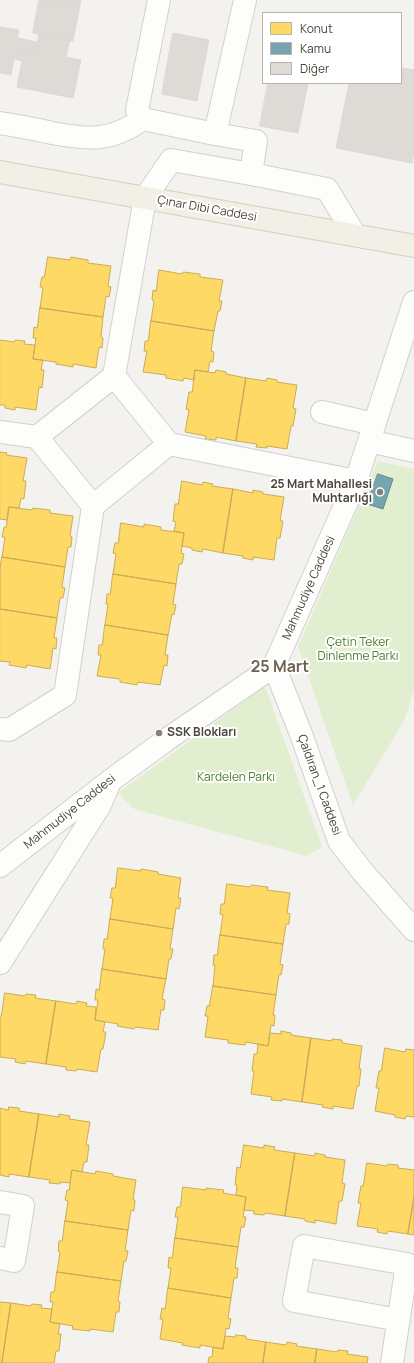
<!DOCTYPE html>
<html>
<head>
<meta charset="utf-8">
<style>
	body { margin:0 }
	#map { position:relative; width:414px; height:1363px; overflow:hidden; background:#f4f2ee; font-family:Manrope,sans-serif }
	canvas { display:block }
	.legend { position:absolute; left:262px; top:12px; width:140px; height:72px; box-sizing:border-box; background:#fff; border:1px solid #b7b4b0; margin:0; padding:5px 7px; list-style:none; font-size:12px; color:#4b4439 }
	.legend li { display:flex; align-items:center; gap:8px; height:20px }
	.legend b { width:20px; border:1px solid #b7b4b0 }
</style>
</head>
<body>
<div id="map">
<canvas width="414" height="1363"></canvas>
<ul class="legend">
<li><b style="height:11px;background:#ffd966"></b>Konut</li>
<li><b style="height:11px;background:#76a5af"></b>Kamu</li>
<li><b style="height:11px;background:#dedbd6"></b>Diğer</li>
</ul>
</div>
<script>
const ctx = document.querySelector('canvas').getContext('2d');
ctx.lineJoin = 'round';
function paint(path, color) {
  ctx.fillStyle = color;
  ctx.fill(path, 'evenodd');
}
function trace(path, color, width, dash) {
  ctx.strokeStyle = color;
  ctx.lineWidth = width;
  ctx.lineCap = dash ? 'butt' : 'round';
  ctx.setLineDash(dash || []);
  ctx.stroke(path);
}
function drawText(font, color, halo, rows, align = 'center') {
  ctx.font = font + ' Manrope,sans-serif';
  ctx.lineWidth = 4;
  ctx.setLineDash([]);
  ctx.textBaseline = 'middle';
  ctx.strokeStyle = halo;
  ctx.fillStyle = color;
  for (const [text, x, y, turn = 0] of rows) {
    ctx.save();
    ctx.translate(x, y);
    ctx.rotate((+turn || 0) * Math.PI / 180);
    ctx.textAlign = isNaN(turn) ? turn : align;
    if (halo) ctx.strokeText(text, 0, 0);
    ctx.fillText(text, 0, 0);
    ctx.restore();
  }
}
paint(new Path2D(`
	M 378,461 L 414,469 L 414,690 L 404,721 L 353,805 L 298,647 Z
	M 265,686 L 322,847 L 307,856 L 134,809 L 118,793 Z`), '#e1eecf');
const homes = new Path2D(`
	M 48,257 L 70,260 L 71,257 L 88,260 L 88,263 L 111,266 L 108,286 L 111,287 L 109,297 L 106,296 L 103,317 L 40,308 L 43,287 L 40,287 L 42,277 L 44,277 Z
	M 159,270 L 182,274 L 183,272 L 200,274 L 200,277 L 223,280 L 219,301 L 222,301 L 220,311 L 218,311 L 214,331 L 151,321 L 154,301 L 152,300 L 153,290 L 156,291 Z
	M 40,308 L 103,317 L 101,337 L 103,338 L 102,348 L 99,347 L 96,368 L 73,364 L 73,367 L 56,364 L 56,362 L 33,359 L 36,338 L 33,338 L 34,327 L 37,328 Z
	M 151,321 L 214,331 L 211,351 L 214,352 L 213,362 L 210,361 L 208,372 L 195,370 L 194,380 L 184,378 L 183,381 L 166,378 L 166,375 L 143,372 L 147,351 L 144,351 L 145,341 L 148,341 Z
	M 0,340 L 14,342 L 15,340 L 25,341 L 24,344 L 35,345 L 33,359 L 43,360 L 41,370 L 44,370 L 42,388 L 39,387 L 36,410 L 15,407 L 15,410 L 5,408 L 5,405 L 0,405 Z
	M 195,370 L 215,373 L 216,370 L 226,372 L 226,374 L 246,378 L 236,441 L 216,437 L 216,440 L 205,439 L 206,436 L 185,432 L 189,410 L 186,409 L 189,392 L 192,392 Z
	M 246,378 L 266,381 L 267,378 L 277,380 L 277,382 L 297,385 L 293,408 L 296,409 L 293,426 L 291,426 L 287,449 L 267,446 L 267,448 L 256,447 L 257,444 L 236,441 Z
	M 0,452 L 7,453 L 6,455 L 27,458 L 23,481 L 26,481 L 24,499 L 21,498 L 19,508 L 9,507 L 7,520 L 0,519 Z
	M 182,481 L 202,485 L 203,482 L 213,484 L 212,486 L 233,489 L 223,553 L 203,549 L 202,552 L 192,550 L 192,548 L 182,546 L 184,533 L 174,531 L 176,522 L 173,521 L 175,504 L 178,504 Z
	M 233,489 L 253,493 L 253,490 L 263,492 L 263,494 L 284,497 L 280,521 L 283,521 L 280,538 L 277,538 L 274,560 L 253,557 L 253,560 L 243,558 L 243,556 L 223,553 Z
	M 9,507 L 32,510 L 33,508 L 50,510 L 50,513 L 73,516 L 70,536 L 72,537 L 71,547 L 68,547 L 65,567 L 2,557 L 5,537 L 2,537 L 4,527 L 6,527 Z
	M 121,523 L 144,527 L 144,524 L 161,527 L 161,530 L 184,533 L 181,553 L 184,554 L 182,564 L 179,564 L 176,584 L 113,574 L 116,554 L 113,553 L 115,543 L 118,543 Z
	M 2,557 L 65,567 L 62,587 L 65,588 L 63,598 L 60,598 L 57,618 L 0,609 L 0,569 Z
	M 113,574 L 176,584 L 173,604 L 176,605 L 174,615 L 172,614 L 168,635 L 105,625 L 108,604 L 106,604 L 107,594 L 110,594 Z
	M 0,609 L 57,618 L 54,638 L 57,638 L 56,649 L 53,648 L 50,669 L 27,665 L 26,668 L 9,665 L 10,662 L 0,661 Z
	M 105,625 L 168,635 L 165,655 L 168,655 L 167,666 L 164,665 L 160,685 L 138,682 L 137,685 L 120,682 L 120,679 L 97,676 L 101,655 L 98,655 L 99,645 L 102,645 Z
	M 118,868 L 141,871 L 141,869 L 158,872 L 158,874 L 181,878 L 178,898 L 181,898 L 179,909 L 176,908 L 173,929 L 110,919 L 113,898 L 110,898 L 112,888 L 115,888 Z
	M 227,884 L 250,887 L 251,885 L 268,887 L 267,890 L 290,893 L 287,913 L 290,914 L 289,924 L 286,924 L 283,944 L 220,935 L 223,915 L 220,914 L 221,904 L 224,904 Z
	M 110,919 L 173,929 L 170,949 L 173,949 L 171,959 L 169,959 L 166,979 L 102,969 L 105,949 L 103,949 L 104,939 L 107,939 Z
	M 220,935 L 283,944 L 280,964 L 283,965 L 281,975 L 279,974 L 276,995 L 213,986 L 215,965 L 213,965 L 214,955 L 217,955 Z
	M 102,969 L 166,979 L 162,999 L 165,1000 L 164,1010 L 161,1010 L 158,1030 L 135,1027 L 134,1029 L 117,1026 L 118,1024 L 95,1020 L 98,1000 L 95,1000 L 96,989 L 99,990 Z
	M 213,986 L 276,995 L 273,1015 L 275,1015 L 274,1026 L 271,1025 L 268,1046 L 246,1042 L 245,1045 L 228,1043 L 228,1040 L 205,1037 L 208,1016 L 205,1016 L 207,1006 L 209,1006 Z
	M 5,993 L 25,996 L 26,994 L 36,995 L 35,998 L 56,1001 L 46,1064 L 26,1061 L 25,1064 L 15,1062 L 16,1059 L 0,1057 L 0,1016 L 1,1016 Z
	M 56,1001 L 76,1004 L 77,1001 L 87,1003 L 86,1006 L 96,1007 L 95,1020 L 105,1022 L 103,1032 L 106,1032 L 103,1049 L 101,1049 L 97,1072 L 77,1069 L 76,1071 L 66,1070 L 66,1067 L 46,1064 Z
	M 281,1031 L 291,1033 L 291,1035 L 311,1038 L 302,1102 L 282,1099 L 282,1101 L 271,1100 L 272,1097 L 251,1094 L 254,1071 L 252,1071 L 254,1054 L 257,1054 L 258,1044 L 268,1046 L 270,1033 L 281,1034 Z
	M 311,1038 L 332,1041 L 332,1039 L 342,1040 L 342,1043 L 362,1046 L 359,1069 L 361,1069 L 359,1086 L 357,1086 L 353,1109 L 333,1106 L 333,1109 L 322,1107 L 323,1105 L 302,1102 Z
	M 385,1048 L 405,1052 L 406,1049 L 414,1050 L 414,1117 L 406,1116 L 405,1119 L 395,1117 L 395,1115 L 375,1111 L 379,1088 L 376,1088 L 379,1071 L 381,1071 Z
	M 9,1107 L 19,1108 L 19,1111 L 39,1114 L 29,1177 L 9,1174 L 9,1177 L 0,1175 L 0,1108 L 8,1110 Z
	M 39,1114 L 59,1117 L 59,1114 L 70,1116 L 69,1119 L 90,1122 L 86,1145 L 89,1145 L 87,1162 L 84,1162 L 82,1172 L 72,1170 L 70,1183 L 60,1182 L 60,1184 L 49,1183 L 50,1180 L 29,1177 Z
	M 244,1145 L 264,1148 L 264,1145 L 275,1147 L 274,1150 L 295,1153 L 285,1216 L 265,1213 L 264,1215 L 254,1214 L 254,1211 L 244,1210 L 246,1197 L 236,1195 L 237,1185 L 235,1185 L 237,1167 L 240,1168 Z
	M 295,1153 L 315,1156 L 315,1153 L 325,1155 L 325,1157 L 345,1160 L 342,1183 L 345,1184 L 342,1201 L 339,1201 L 336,1224 L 315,1220 L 315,1223 L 305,1221 L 305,1219 L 285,1216 Z
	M 367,1163 L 387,1166 L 388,1164 L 398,1165 L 398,1168 L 414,1170 L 414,1197 L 408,1234 L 388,1231 L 387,1234 L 377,1232 L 378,1229 L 357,1226 L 361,1203 L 358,1203 L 361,1186 L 363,1186 Z
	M 72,1170 L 95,1174 L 96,1171 L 113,1174 L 113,1176 L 136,1180 L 133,1200 L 135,1200 L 134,1211 L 131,1210 L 128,1230 L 65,1221 L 68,1201 L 65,1200 L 67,1190 L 69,1190 Z
	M 183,1187 L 206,1190 L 206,1188 L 224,1190 L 223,1193 L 246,1197 L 243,1217 L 246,1217 L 244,1227 L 241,1227 L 238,1247 L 175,1238 L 178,1217 L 175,1217 L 177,1207 L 180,1207 Z
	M 414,1197 L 414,1235 L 408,1234 Z
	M 65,1221 L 128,1230 L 125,1251 L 128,1251 L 126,1261 L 124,1261 L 121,1281 L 57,1272 L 60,1252 L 58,1251 L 59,1241 L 62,1241 Z
	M 175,1238 L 238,1247 L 235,1268 L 238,1268 L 237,1278 L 234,1278 L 231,1298 L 168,1288 L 171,1268 L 168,1268 L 169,1257 L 172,1258 Z
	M 57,1272 L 121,1281 L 118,1301 L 120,1302 L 119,1312 L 116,1312 L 113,1332 L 90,1329 L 90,1331 L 72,1329 L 73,1326 L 50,1322 L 53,1302 L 50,1302 L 51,1292 L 54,1292 Z
	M 168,1288 L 231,1298 L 228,1318 L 231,1319 L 229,1329 L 226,1328 L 223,1349 L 200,1345 L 200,1348 L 182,1345 L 183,1343 L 160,1339 L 163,1319 L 160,1319 L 162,1308 L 165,1309 Z
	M 0,1302 L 11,1303 L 2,1363 L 0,1363 Z
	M 11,1303 L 31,1306 L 32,1304 L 42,1305 L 41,1308 L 52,1309 L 50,1322 L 60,1324 L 58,1334 L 61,1334 L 59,1351 L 56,1351 L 54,1363 L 2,1363 Z
	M 236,1335 L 246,1336 L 246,1339 L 266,1342 L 263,1363 L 208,1363 L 209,1357 L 212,1357 L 213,1347 L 223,1349 L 225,1336 L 235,1337 Z
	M 266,1342 L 286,1345 L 287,1342 L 297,1344 L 296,1346 L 317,1349 L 315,1363 L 263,1363 Z
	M 317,1349 L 337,1352 L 338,1350 L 348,1351 L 347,1354 L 368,1357 L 367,1363 L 315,1363 Z`);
paint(homes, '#ffd966');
trace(homes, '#c9ac58', 1);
const public = new Path2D(`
	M 378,474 L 393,479 L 383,509 L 367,504 Z`);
paint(public, '#76a5af');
trace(public, '#69888c', 1);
const building = new Path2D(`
	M 39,0 L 81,0 L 73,41 L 33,33 Z
	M 0,27 L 19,30 L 17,38 L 37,42 L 36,51 L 24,49 L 22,61 L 14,59 L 11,75 L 0,73 Z
	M 173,33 L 209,40 L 197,101 L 162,94 Z
	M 39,34 L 70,40 L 66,57 L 81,60 L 73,98 L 17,87 L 24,49 L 36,51 Z
	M 401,68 L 414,70 L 414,152 L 412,163 L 336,148 L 349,83 L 401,83 Z
	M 268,83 L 308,83 L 298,133 L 260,126 Z`);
paint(building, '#dedbd6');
trace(building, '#dcd9d4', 1);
const minor = new Path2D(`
	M 159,0 L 137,110 L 143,119 L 215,134 L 245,0
	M 0,123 C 17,126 35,129 52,133 C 89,140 111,142 143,119
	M 215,134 L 256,141 L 251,174
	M 322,412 L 374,424
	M 0,432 L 37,437 L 114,376 L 145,198 L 171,160 L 251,174 L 327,189 L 355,235
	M 37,437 L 93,506
	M 369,441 L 414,451
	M 169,444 L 356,481
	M 274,666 L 301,734 L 339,841 L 362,871 L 414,930
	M 0,729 L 9,730 L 65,695 L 93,506 L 169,444 L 114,376
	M 0,866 L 110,781 L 166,740 L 274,666 L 356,481 L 414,302
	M 0,963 L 100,805 L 109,784
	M 0,1202 L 23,1206 L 14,1261 L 0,1258
	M 392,1363 L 407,1264 L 304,1246 L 294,1301 L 399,1320`);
const major = new Path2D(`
	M 0,172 L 414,246`);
trace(minor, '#d2d0cb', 24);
trace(major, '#d6cebb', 24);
trace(minor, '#fdfdfc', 22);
trace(major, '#f2efe6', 22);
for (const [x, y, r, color] of [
	[380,492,4,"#868178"],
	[159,733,4,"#868178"]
]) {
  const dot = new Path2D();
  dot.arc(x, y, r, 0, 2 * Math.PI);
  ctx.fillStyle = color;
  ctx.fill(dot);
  trace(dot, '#fff', 1.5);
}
drawText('12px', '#4b4439', '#fff', [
	["Çınar Dibi Caddesi",207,209,10],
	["Mahmudiye Caddesi",309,588,-66],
	["Çaldıran_1 Caddesi",319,785,70],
	["Mahmudiye Caddesi",70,812,-38]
]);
drawText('bold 12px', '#4b4439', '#fff', [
	["25 Mart Mahallesi",372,485],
	["Muhtarlığı",372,499],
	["SSK Blokları",167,733,"left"]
], 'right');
drawText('12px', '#4a7f2a', '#fff', [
	["Çetin Teker",358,643],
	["Dinlenme Parkı",358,657],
	["Kardelen Parkı",236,778]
]);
drawText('bold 16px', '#6e6250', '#fff', [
	["25 Mart",280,668]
]);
</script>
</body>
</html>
